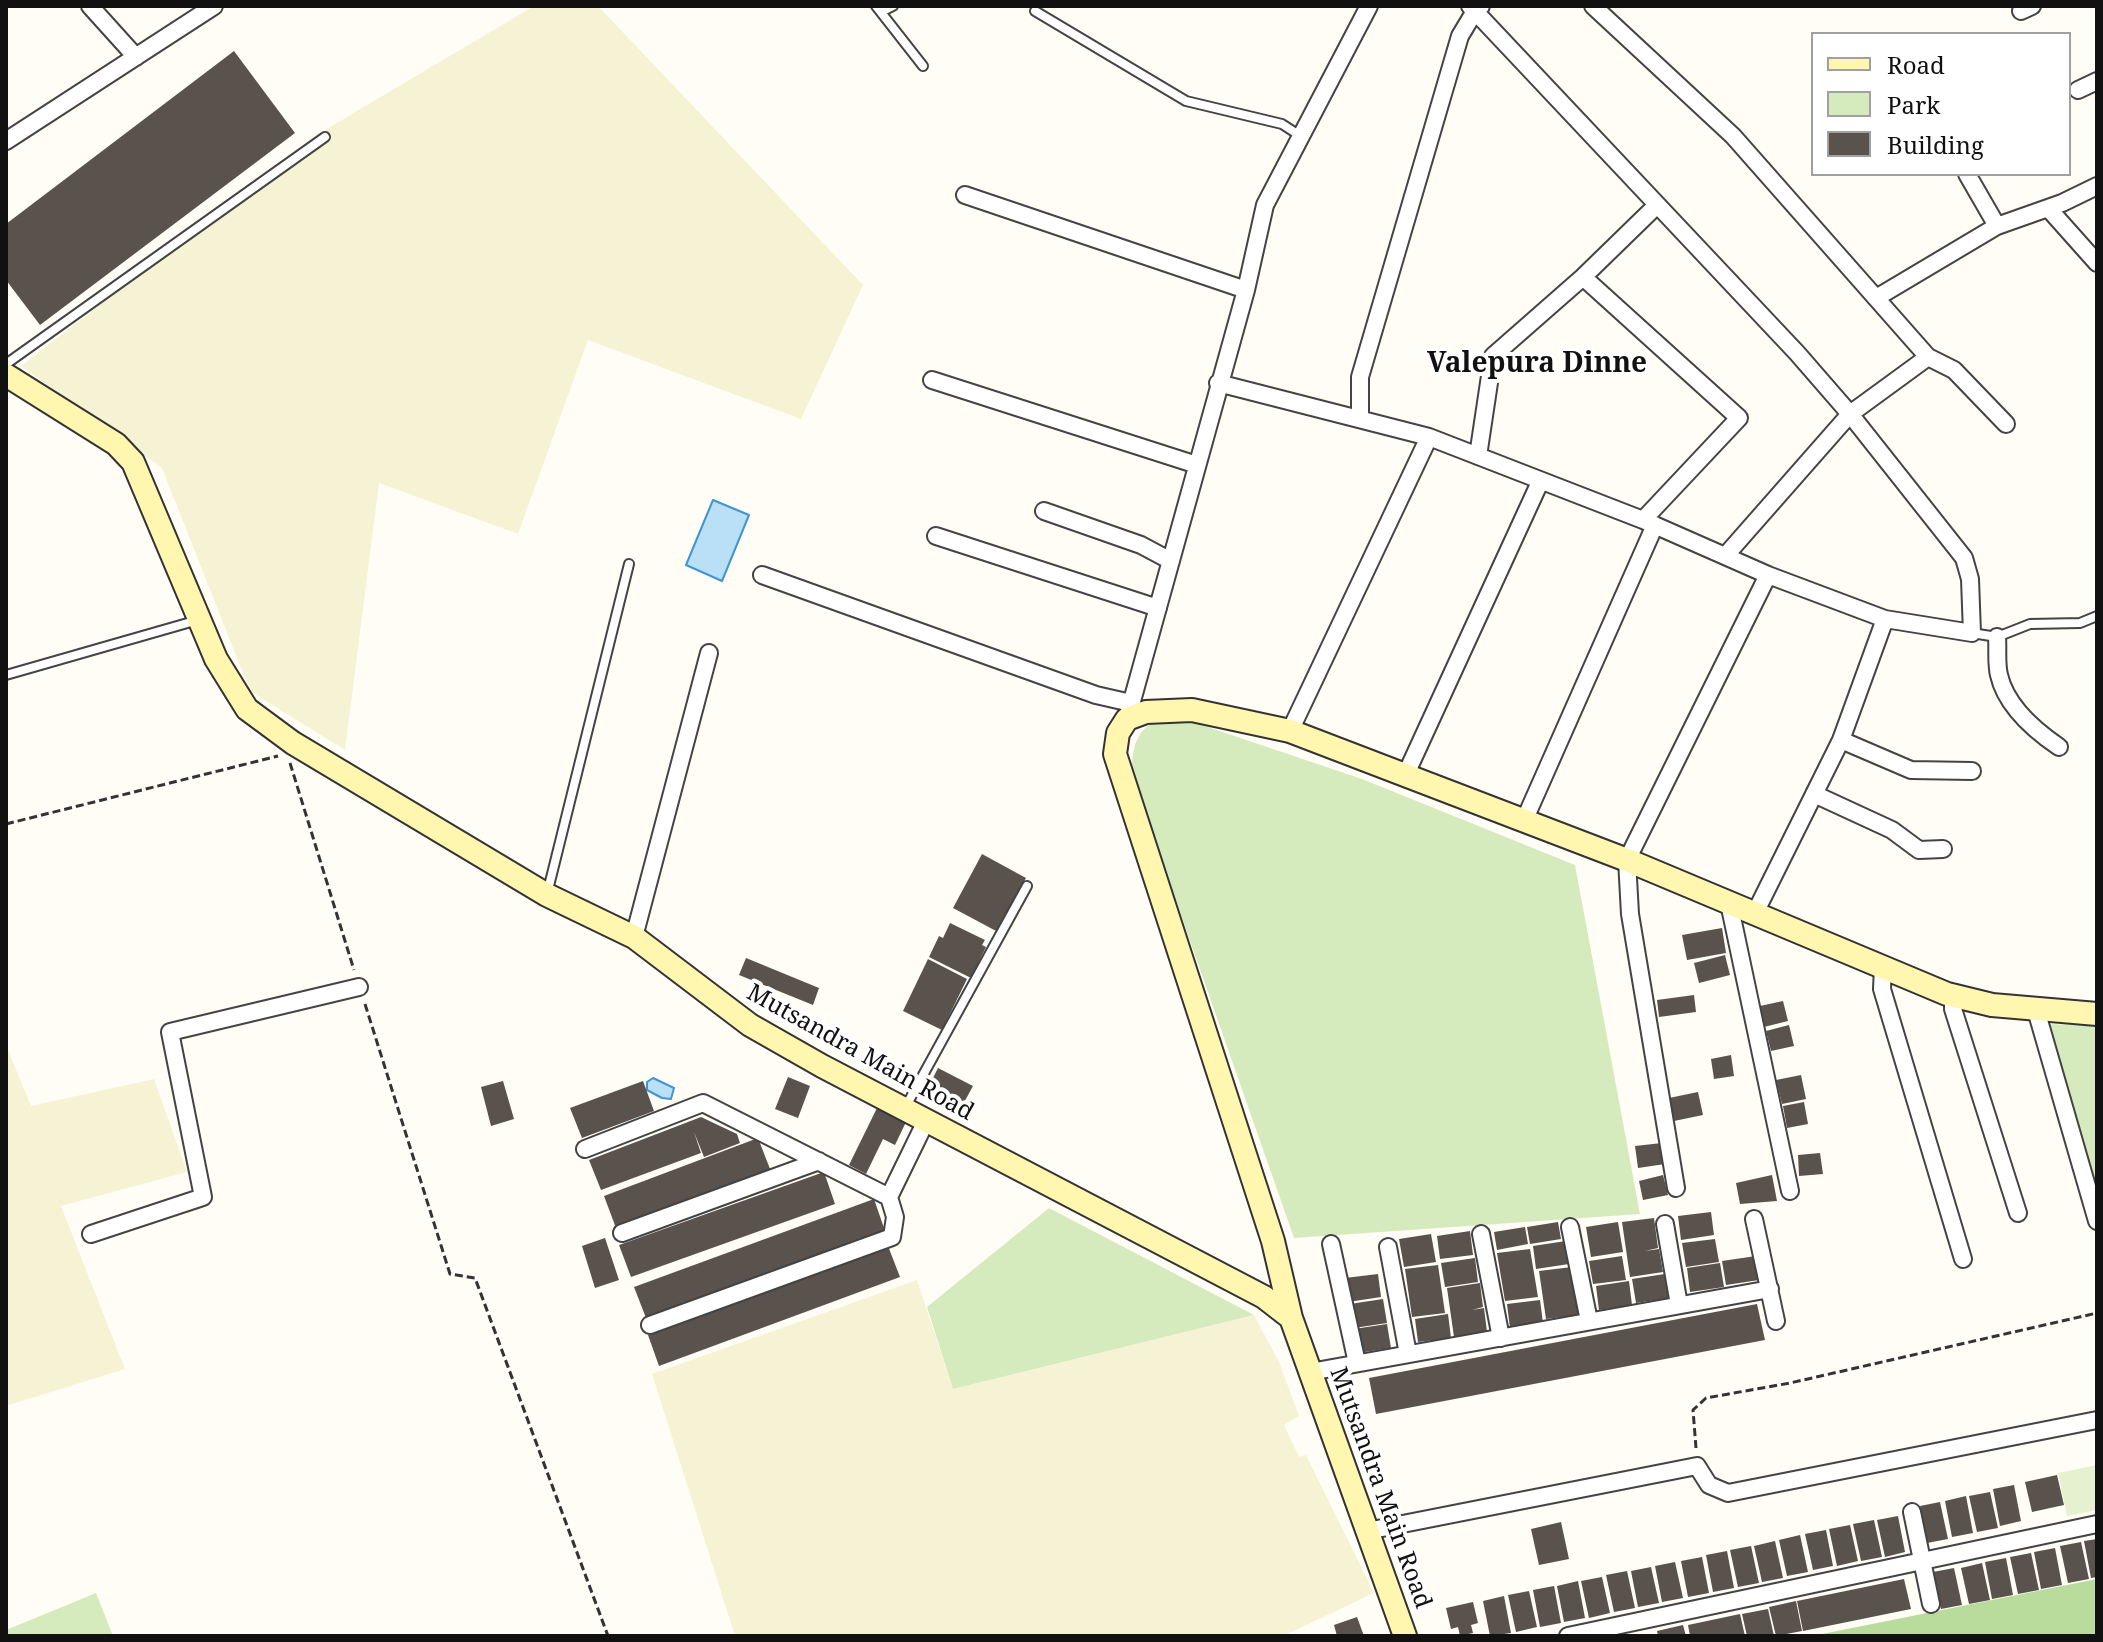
<!DOCTYPE html>
<html>
<head>
<meta charset="utf-8">
<style>
	body { margin:0 }
	#map { position:relative; width:2103px; height:1642px; overflow:hidden; background:#fffdf5; font-family:"Noto Serif",serif }
	canvas { display:block }
	.frame { position:absolute; inset:0; border:8px solid #111; pointer-events:none }
	.legend { position:absolute; left:1811px; top:32px; width:260px; height:144px; box-sizing:border-box; background:#fff; border:2px solid #a0a0a0; margin:0; padding:10px 14px; list-style:none; font-size:24px; color:#111 }
	.legend li { display:flex; align-items:center; gap:16px; height:40px }
	.legend b { width:40px; border:2px solid #a0a0a0 }
</style>
</head>
<body>
<div id="map">
<canvas width="2103" height="1642"></canvas>
<div class="frame"></div>
<ul class="legend">
<li><b style="height:10px;background:#fff6b0"></b>Road</li>
<li><b style="height:22px;background:#d5ebbd"></b>Park</li>
<li><b style="height:22px;background:#5a524d"></b>Building</li>
</ul>
</div>
<script>
const ctx = document.querySelector('canvas').getContext('2d');
ctx.lineJoin = 'round';
function paint(path, color) {
  ctx.fillStyle = color;
  ctx.fill(path, 'evenodd');
}
function trace(path, color, width, dash) {
  ctx.strokeStyle = color;
  ctx.lineWidth = width;
  ctx.lineCap = dash ? 'butt' : 'round';
  ctx.setLineDash(dash || []);
  ctx.stroke(path);
}
function drawText(font, color, halo, rows, align = 'center') {
  ctx.font = font + ' "Noto Serif",serif';
  ctx.lineWidth = 8;
  ctx.setLineDash([]);
  ctx.textBaseline = 'middle';
  ctx.strokeStyle = halo;
  ctx.fillStyle = color;
  for (const [text, x, y, turn = 0] of rows) {
    ctx.save();
    ctx.translate(x, y);
    ctx.rotate((+turn || 0) * Math.PI / 180);
    ctx.textAlign = isNaN(turn) ? turn : align;
    if (halo) ctx.strokeText(text, 0, 0);
    ctx.fillText(text, 0, 0);
    ctx.restore();
  }
}
paint(new Path2D(`
	M 534,6 L 598,6 L 863,285 L 801,419 L 588,340 L 518,534 L 379,483 L 345,750 L 250,691 L 162,468 L 21,366 L 330,127 Z
	M 6,1045 L 31,1106 L 154,1079 L 187,1172 L 61,1206 L 125,1369 L 6,1406 Z
	M 917,1280 L 953,1389 L 1254,1315 L 1279,1362 L 1299,1416 L 1284,1425 L 1299,1457 L 1306,1455 L 1374,1593 L 1283,1636 L 735,1636 L 652,1374 Z`), '#f6f3d4');
paint(new Path2D(`
	M 1184,719 L 1362,779 L 1575,865 L 1640,1214 L 1294,1238 L 1133,778 C 1130,759 1134,727 1157,722 C 1165,719 1176,720 1184,719 Z
	M 2048,1024 L 2097,1026 L 2097,1186 Z
	M 1049,1208 L 1254,1315 L 953,1389 L 927,1307 Z
	M 96,1593 L 113,1636 L 6,1636 L 6,1630 Z`), '#d5ebbd');
paint(new Path2D(`
	M 2097,1579 L 2097,1636 L 1812,1636 Z`), '#b9dc9c');
paint(new Path2D(`
	M 2097,1465 L 2097,1510 L 2067,1516 L 2058,1473 Z`), '#e6f2cf');
const water = new Path2D(`
	M 713,500 L 749,515 L 722,581 L 686,565 Z
	M 653,1078 L 674,1088 L 671,1099 L 662,1098 L 647,1090 L 647,1082 Z`);
paint(water, '#b9e0f7');
trace(water, '#3f96cf', 2);
paint(new Path2D(`
	M 234,51 L 295,133 L 40,325 L 6,280 L 6,224 Z
	M 982,854 L 1026,878 L 998,932 L 953,908 Z
	M 950,923 L 985,940 L 982,945 L 986,947 L 971,978 L 929,957 L 939,936 L 943,938 Z
	M 1722,928 L 1726,953 L 1687,960 L 1682,935 Z
	M 1725,955 L 1730,975 L 1699,983 L 1694,963 Z
	M 746,958 L 819,988 L 813,1005 L 739,975 Z
	M 928,959 L 967,979 L 942,1030 L 903,1011 Z
	M 1694,995 L 1696,1012 L 1659,1017 L 1657,1000 Z
	M 1783,1001 L 1788,1021 L 1764,1027 L 1760,1006 Z
	M 1789,1025 L 1794,1046 L 1771,1051 L 1766,1031 Z
	M 1731,1055 L 1734,1076 L 1714,1079 L 1711,1059 Z
	M 938,1068 L 973,1086 L 961,1108 L 927,1090 Z
	M 1801,1075 L 1806,1099 L 1782,1104 L 1776,1080 Z
	M 788,1077 L 810,1086 L 798,1118 L 775,1109 Z
	M 503,1081 L 514,1119 L 491,1126 L 481,1087 Z
	M 643,1081 L 654,1111 L 582,1138 L 570,1108 Z
	M 1698,1092 L 1703,1115 L 1674,1121 L 1669,1098 Z
	M 1804,1102 L 1808,1124 L 1787,1128 L 1783,1106 Z
	M 877,1108 L 906,1122 L 895,1145 L 883,1139 L 866,1174 L 849,1165 Z
	M 701,1117 L 737,1134 L 740,1143 L 704,1157 L 694,1132 L 701,1153 L 601,1190 L 589,1160 Z
	M 758,1138 L 770,1169 L 616,1228 L 604,1196 Z
	M 1662,1143 L 1665,1164 L 1638,1168 L 1635,1146 Z
	M 1820,1153 L 1823,1174 L 1799,1176 L 1798,1155 Z
	M 824,1172 L 835,1204 L 631,1277 L 619,1245 Z
	M 1663,1175 L 1668,1195 L 1643,1200 L 1639,1181 Z
	M 1772,1175 L 1777,1201 L 1740,1204 L 1736,1183 Z
	M 874,1199 L 885,1231 L 646,1318 L 634,1287 Z
	M 1711,1212 L 1714,1235 L 1681,1240 L 1678,1216 Z
	M 1654,1218 L 1658,1248 L 1645,1251 L 1659,1249 L 1663,1272 L 1630,1277 L 1622,1222 Z
	M 1558,1222 L 1561,1239 L 1530,1244 L 1527,1227 Z
	M 1618,1222 L 1623,1252 L 1591,1257 L 1586,1227 Z
	M 1525,1227 L 1528,1244 L 1497,1250 L 1494,1232 Z
	M 1470,1231 L 1473,1255 L 1440,1259 L 1437,1236 Z
	M 1431,1234 L 1436,1262 L 1404,1267 L 1399,1239 Z
	M 605,1238 L 619,1280 L 595,1288 L 582,1246 Z
	M 1715,1239 L 1719,1262 L 1686,1267 L 1682,1243 Z
	M 1566,1241 L 1569,1264 L 1536,1269 L 1533,1246 Z
	M 888,1246 L 900,1277 L 659,1366 L 648,1335 Z
	M 1530,1249 L 1538,1297 L 1505,1301 L 1497,1253 Z
	M 1622,1256 L 1626,1280 L 1593,1284 L 1589,1261 Z
	M 1756,1256 L 1759,1280 L 1726,1285 L 1722,1261 Z
	M 1475,1258 L 1478,1282 L 1445,1287 L 1441,1263 Z
	M 1720,1263 L 1724,1287 L 1690,1292 L 1687,1268 Z
	M 1438,1265 L 1445,1313 L 1412,1317 L 1405,1269 Z
	M 1572,1267 L 1579,1315 L 1546,1319 L 1539,1271 Z
	M 1378,1274 L 1381,1297 L 1348,1302 L 1345,1278 Z
	M 1665,1274 L 1669,1298 L 1636,1303 L 1632,1279 Z
	M 1629,1281 L 1632,1305 L 1599,1310 L 1596,1286 Z
	M 1480,1283 L 1483,1307 L 1472,1310 L 1484,1308 L 1487,1332 L 1454,1337 L 1447,1288 Z
	M 1383,1299 L 1387,1323 L 1354,1328 L 1350,1304 Z
	M 1540,1300 L 1543,1323 L 1510,1328 L 1507,1304 Z
	M 1757,1304 L 1765,1340 L 1376,1414 L 1369,1378 Z
	M 1448,1314 L 1451,1338 L 1418,1342 L 1415,1319 Z
	M 1387,1324 L 1391,1348 L 1358,1353 L 1354,1329 Z
	M 2057,1475 L 2064,1505 L 2032,1512 L 2025,1482 Z
	M 2014,1485 L 2021,1521 L 2000,1526 L 1993,1489 Z
	M 1990,1492 L 1998,1528 L 1977,1532 L 1969,1496 Z
	M 1966,1496 L 1973,1533 L 1952,1537 L 1945,1501 Z
	M 1940,1502 L 1948,1539 L 1927,1543 L 1920,1506 Z
	M 1898,1516 L 1905,1552 L 1885,1557 L 1877,1520 Z
	M 1874,1520 L 1882,1557 L 1861,1561 L 1853,1524 Z
	M 1561,1522 L 1569,1559 L 1539,1565 L 1531,1529 Z
	M 1850,1525 L 1858,1561 L 1837,1566 L 1829,1529 Z
	M 1826,1530 L 1833,1566 L 1813,1570 L 1805,1534 Z
	M 1800,1535 L 1808,1572 L 1787,1576 L 1779,1540 Z
	M 2097,1539 L 2097,1577 L 2091,1578 L 2084,1541 Z
	M 1775,1541 L 1783,1578 L 1762,1582 L 1754,1546 Z
	M 2081,1542 L 2089,1579 L 2068,1583 L 2060,1546 Z
	M 1751,1546 L 1759,1583 L 1738,1587 L 1730,1550 Z
	M 2055,1548 L 2062,1585 L 2041,1589 L 2034,1552 Z
	M 1727,1551 L 1734,1588 L 1713,1592 L 1706,1555 Z
	M 2031,1553 L 2039,1590 L 2018,1594 L 2010,1557 Z
	M 1702,1557 L 1709,1593 L 1688,1597 L 1681,1561 Z
	M 2006,1558 L 2013,1595 L 1992,1599 L 1985,1562 Z
	M 1675,1562 L 1683,1598 L 1662,1602 L 1655,1566 Z
	M 1982,1563 L 1990,1600 L 1969,1604 L 1961,1568 Z
	M 1651,1567 L 1659,1603 L 1638,1607 L 1631,1571 Z
	M 1954,1568 L 1962,1605 L 1941,1609 L 1933,1572 Z
	M 1627,1571 L 1635,1608 L 1614,1612 L 1606,1575 Z
	M 1602,1577 L 1610,1613 L 1589,1618 L 1581,1581 Z
	M 1904,1579 L 1911,1609 L 1803,1631 L 1797,1601 Z
	M 1578,1581 L 1585,1618 L 1564,1622 L 1557,1586 Z
	M 1554,1586 L 1561,1623 L 1540,1627 L 1533,1590 Z
	M 1529,1591 L 1537,1627 L 1516,1632 L 1508,1595 Z
	M 1504,1596 L 1511,1633 L 1490,1636 L 1483,1601 Z
	M 1796,1601 L 1802,1631 L 1776,1636 L 1769,1607 Z
	M 1473,1602 L 1478,1623 L 1471,1625 L 1473,1633 L 1460,1636 L 1458,1627 L 1451,1629 L 1446,1608 Z
	M 1768,1609 L 1774,1636 L 1747,1636 L 1742,1614 Z
	M 1740,1614 L 1745,1636 L 1690,1636 L 1688,1625 Z
	M 1357,1617 L 1364,1636 L 1337,1636 L 1334,1625 Z
	M 1683,1625 L 1686,1636 L 1658,1636 L 1657,1631 Z`), '#5a524d');
const lane = new Path2D(`
	M 876,6 L 923,66
	M 1035,11 L 1186,101 L 1282,124 L 1302,137
	M 881,12 L 893,6
	M 6,364 L 325,137
	M 1972,633 L 1997,637 L 2030,624 L 2080,623 L 2097,616
	M 6,675 L 198,620
	M 547,894 L 629,564
	M 906,1106 L 1027,886`);
const street = new Path2D(`
	M 90,6 L 136,57
	M 1470,6 L 1797,353 L 1850,414 L 1928,357 L 1733,136 L 1593,6
	M 2021,11 L 2032,6
	M 2078,90 L 2097,81
	M 6,141 L 214,6
	M 1967,174 L 1997,226
	M 965,195 L 1246,290
	M 2048,208 L 2097,263
	M 1583,277 L 1739,418 L 1643,520
	M 1876,298 L 1997,226 L 2062,203 L 2097,186
	M 1928,357 L 1954,370 L 2006,424
	M 932,380 L 1197,465
	M 1218,383 L 1429,437 L 1643,520 L 1768,575 L 1885,619 L 1972,633 L 1970,579 L 1964,558 L 1850,414 L 1726,555
	M 1360,419 L 1360,377 L 1460,36 L 1475,11 L 1481,6
	M 1478,456 L 1493,356 L 1583,277 L 1657,205
	M 1044,511 L 1141,545 L 1171,561
	M 936,536 L 1158,608
	M 762,575 L 1096,695 L 1131,703
	M 1997,637 C 1998,648 1996,663 1999,675 C 2006,706 2034,730 2059,747
	M 1127,719 L 1246,290 L 1265,205 L 1369,6
	M 1290,731 L 1429,437
	M 1841,740 L 1911,770 L 1972,771
	M 1406,774 L 1540,482
	M 1814,794 L 1892,830 L 1919,850 L 1943,849
	M 1524,821 L 1655,525
	M 1729,903 L 1790,1191
	M 1755,913 L 1841,740 L 1885,619
	M 634,937 L 709,653
	M 1883,967 L 1882,989 L 1963,1259
	M 1953,996 L 1953,1009 L 2018,1213
	M 2036,1010 L 2097,1221
	M 585,1149 L 703,1103 L 889,1197
	M 1676,1188 L 1630,914 L 1627,860 L 1768,575
	M 1754,1219 L 1776,1321
	M 1665,1224 L 1679,1305
	M 1570,1227 L 1589,1321
	M 622,1233 L 819,1161
	M 91,1234 L 203,1197 L 170,1032 L 359,987
	M 1481,1234 L 1501,1338
	M 1331,1244 L 1357,1363
	M 1388,1247 L 1408,1354
	M 650,1325 L 892,1237 L 895,1217 L 889,1197 L 926,1121
	M 1310,1372 L 1770,1289
	M 1912,1512 L 1931,1604
	M 1367,1531 L 1697,1466 L 1709,1485 L 1728,1493 L 2097,1420
	M 1568,1636 L 2097,1524`);
const secondary = new Path2D(`
	M 6,375 L 116,444 L 133,462 L 216,659 L 247,709 L 293,743 L 547,895 L 634,937 L 750,1025 L 822,1066 L 1264,1297 L 1291,1318 L 1405,1636
	M 1291,1318 L 1273,1241 L 1115,754 L 1118,733 L 1127,719 L 1146,712 L 1192,710 L 1290,731 L 1627,860 L 1947,994 L 1992,1005 L 2097,1014`);
trace(lane, '#444', 12);
trace(street, '#444', 20);
trace(secondary, '#333', 26);
trace(new Path2D(`
	M 290,763 L 354,970
	M 6,824 L 278,756
	M 365,1004 L 450,1274 L 475,1278 L 608,1636
	M 1696,1448 L 1693,1410 L 1706,1398 L 1790,1383 L 2097,1313`), '#333', 3, [8, 4]);
trace(lane, '#fff', 8);
trace(street, '#fff', 16);
trace(secondary, '#fff6b0', 22);
drawText('24px', '#111', '#fff', [
	["Mutsandra Main Road",860,1053,29],
	["Mutsandra Main Road",1380,1488,70]
]);
drawText('bold 28px', '#111', '#fff', [
	["Valepura Dinne",1537,364]
]);
</script>
</body>
</html>
